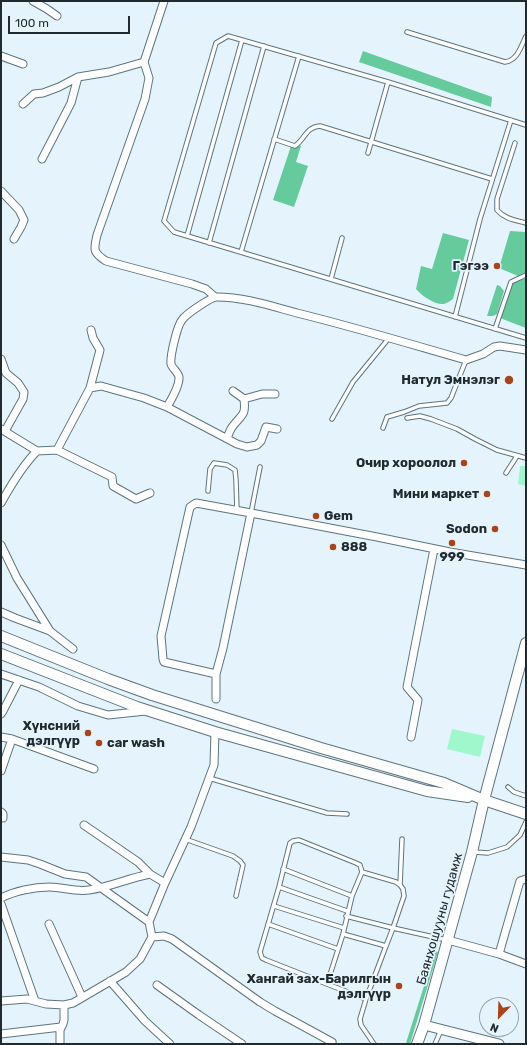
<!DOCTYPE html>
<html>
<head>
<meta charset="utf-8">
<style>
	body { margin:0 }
	#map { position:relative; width:527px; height:1045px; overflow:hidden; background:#e5f4fc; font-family:Rubik,sans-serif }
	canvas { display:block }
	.frame { position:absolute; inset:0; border:2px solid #212b2f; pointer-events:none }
	.north { position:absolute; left:479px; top:997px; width:40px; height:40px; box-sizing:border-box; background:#e5f4fc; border:1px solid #97a4aa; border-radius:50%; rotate:203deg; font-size:11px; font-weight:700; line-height:16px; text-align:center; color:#212b2f }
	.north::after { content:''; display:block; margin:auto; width:14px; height:18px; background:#a9431a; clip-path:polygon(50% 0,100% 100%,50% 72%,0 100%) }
	.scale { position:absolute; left:8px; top:16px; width:122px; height:18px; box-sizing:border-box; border:2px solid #212b2f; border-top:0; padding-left:5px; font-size:12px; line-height:14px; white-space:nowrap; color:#212b2f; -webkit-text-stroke:3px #e5f4fc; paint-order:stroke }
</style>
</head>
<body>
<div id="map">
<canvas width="527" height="1045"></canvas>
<div class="frame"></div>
<div class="north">N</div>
<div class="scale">100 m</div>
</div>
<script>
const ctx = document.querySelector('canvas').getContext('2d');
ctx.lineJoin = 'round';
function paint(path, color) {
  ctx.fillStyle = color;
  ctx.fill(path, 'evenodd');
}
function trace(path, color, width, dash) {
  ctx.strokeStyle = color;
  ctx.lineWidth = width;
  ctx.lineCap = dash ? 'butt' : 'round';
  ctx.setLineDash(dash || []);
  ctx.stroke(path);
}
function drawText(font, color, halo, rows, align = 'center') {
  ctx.font = font + ' Rubik,sans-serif';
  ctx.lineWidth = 3.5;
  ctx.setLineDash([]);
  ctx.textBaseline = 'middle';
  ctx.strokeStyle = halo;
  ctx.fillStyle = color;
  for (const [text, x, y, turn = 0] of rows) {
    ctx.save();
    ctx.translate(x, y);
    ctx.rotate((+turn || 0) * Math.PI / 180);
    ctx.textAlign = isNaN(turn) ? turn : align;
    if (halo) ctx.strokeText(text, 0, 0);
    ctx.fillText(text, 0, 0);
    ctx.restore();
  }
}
paint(new Path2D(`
	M 520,466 L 526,466 L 526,486 L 518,484 Z
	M 452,729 L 485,736 L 480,757 L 447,749 Z`), '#9ff7cb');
paint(new Path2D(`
	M 363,51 L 492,97 L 491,107 L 359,62 Z
	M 292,143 L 301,146 L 296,162 L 308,166 L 294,207 L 273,200 Z
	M 510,231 L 526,232 L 526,272 L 518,276 L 499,268 Z
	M 443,233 L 469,240 L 453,299 C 450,301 447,303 444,304 C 435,305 422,296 416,289 L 421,266 L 432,269 Z
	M 526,278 L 526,328 L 505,320 L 501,318 L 509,286 L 518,281 Z
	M 497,285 L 500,286 L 504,291 L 497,314 L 493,316 L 487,316 Z
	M 435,951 L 438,952 L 410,1044 L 406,1043 Z`), '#65cb9c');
const service = new Path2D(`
	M 407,32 L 505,62 C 518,60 521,46 526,36
	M 526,125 L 388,82 L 228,36 L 216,43 L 164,221 L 174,232 L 526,338
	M 274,139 L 295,146 C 305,139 306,127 320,126 L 492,179
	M 515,143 L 497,199 L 497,210 C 505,219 515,220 526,223
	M 368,153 L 388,82
	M 187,236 L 242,40
	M 209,243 L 264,46
	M 241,252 L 299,56
	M 331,279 L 342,238
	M 455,317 L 480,219 L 511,120
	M 495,329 L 511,282 L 526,275
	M 407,418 L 420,416 L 431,419 L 457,429 L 475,439 L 497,450 L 526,458
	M 332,419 L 353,382 L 389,338
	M 383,428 L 387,417 L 404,412 L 419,406 L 447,403 L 451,398 L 466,360
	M 506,473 L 517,456
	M 208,491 L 210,469 L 214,463 L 227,465 L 235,470 L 236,480 L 237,511
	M 251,513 L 260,467
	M 209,778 L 327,813 L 347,814
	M 508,787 L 514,792 L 526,796
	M 185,839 L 233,856 L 240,861 L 243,865 L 236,896
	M 474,852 L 488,853 L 507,847 L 520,835 L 526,822
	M 283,869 L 352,896
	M 400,885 L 402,839
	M 279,887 L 347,911
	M 274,906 L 344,928
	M 346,916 L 393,928 L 386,946
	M 268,924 L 338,949
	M 343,934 L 327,984 L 366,999
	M 327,984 L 266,960 L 262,958 L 260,952 L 279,887 L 290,843 L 293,841 L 299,840 L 356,863 L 360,865 L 362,872
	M 374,1044 L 361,1025 L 360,1019 L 366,999 L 386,946 L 343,934 L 352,896 L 362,872 L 396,882 L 400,885 L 403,889 L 404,896 L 393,928 L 447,940
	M 435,1044 L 441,1030`);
const minor = new Path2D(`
	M 33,1 L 47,9 L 57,16
	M 1,56 L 23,64
	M 144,62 L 149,78 L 145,99 L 97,235 C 94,249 92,252 106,261 L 192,284 L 206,289 L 215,297
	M 23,104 L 34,94 L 43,93 L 59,87 L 78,77 L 109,72 L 144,62 L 164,1
	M 42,159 L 71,103 L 78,77
	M 1,191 L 19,210 L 24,220 L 21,227 L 14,239
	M 1,359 L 6,373 L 18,383 L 24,392 L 23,399 L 5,431
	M 90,388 L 101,386 L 144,398 L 167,407 L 237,444 L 247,447 L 257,445 L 261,441 L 266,427 L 277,429
	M 244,399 L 262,394 L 275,394
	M 167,407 C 171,400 180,386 179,377 C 178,372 172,368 171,364 C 170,356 177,326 182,320 C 186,314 211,297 217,297 C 244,297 271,306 297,313 C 354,327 410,344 466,360 L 483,354 L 494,347 L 500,346 L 526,350
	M 1,429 L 37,451
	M 227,438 C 229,434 230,429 233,426 C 242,414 246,416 244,399 L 233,391
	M 57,450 L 112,477 L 113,486 L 136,499 L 150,493
	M 1,503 C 11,485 22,466 37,451 L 57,450 L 90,388 L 100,350 L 93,338 L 91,330
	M 251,513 L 377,537 L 450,552 L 526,565
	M 1,545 L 17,578 L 50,631 L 73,649
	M 1,612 L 15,618 L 50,631
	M 1,674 L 39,687 L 78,706 L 108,715 L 146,711
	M 216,699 L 216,674 L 223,648 L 251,513 L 196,503 L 190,507 L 161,636 L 163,659 L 164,662 L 216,674
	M 1,714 L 3,711 L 19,680
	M 1,737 L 12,739 L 1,771
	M 411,737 L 418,700 L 407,687 L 434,549
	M 12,739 L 94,769
	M 1,812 L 3,814 L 3,818
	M 84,825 L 138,862 L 150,874
	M 1,857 L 28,860 L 40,864 L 65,874 L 86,877 L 149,922
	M 1,898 C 15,891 34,887 49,887 C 63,887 74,892 89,890 C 110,887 129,878 150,874 L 165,883
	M 1,904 L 35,1001
	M 49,924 L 82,997
	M 152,937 L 164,936 L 172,939 L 260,1002 L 275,1011 L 332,1042 L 331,1044
	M 448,940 L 499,954 L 526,964
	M 499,954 L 520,881 L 526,879
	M 110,981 L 145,1021 L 170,1044
	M 157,985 L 199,1015 L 242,1044
	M 1,1001 L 27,999 L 46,1004 L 64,1005 L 73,1003 L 126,972 L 140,959 L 152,937 L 149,922 L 165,883 L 191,827 L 214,765 L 215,732
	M 1,1034 L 61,1027
	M 60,1044 L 60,1030 L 63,1024 L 64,1020 L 64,1005`);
const tertiary = new Path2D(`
	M 424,1025 L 499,1044`);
const secondary = new Path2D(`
	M 1,636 L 108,679 L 152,695 L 321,748 L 444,783 L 484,800 L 526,814
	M 1,654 L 137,707 L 215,732 L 427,791 L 468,797
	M 417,1044 L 424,1025 L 472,852 L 484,800 L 526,643`);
trace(service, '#5d747f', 5.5);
trace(minor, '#5d747f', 9);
trace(tertiary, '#5d747f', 11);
trace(secondary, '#5d747f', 12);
trace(service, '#fff', 3.5);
trace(minor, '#fff', 7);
trace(tertiary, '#fff', 9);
trace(secondary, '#fff', 10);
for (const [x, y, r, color] of [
	[497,266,4,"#a9431a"],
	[509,380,5,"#a9431a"],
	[464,463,4,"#a9431a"],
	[487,494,4,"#a9431a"],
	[316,516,4,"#a9431a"],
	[495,529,4,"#a9431a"],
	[452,543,4,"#a9431a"],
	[333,547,4,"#a9431a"],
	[88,733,4,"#a9431a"],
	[99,743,4,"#a9431a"],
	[399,986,4,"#a9431a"]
]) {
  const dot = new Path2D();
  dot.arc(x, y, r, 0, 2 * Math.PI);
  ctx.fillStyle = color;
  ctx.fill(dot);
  trace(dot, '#e5f4fc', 1.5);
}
drawText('bold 13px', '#212b2f', '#e5f4fc', [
	["Гэгээ",489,266],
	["Натул Эмнэлэг",500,380],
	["Очир хороолол",456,463],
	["Мини маркет",479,494],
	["Gem",324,516,"left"],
	["Sodon",487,529],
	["888",341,547,"left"],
	["999",452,557,"center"],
	["Хүнсний",80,726],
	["дэлгүүр",80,741],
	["car wash",107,743,"left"],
	["Хангай зах-Барилгын",391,979],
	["дэлгүүр",391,994]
], 'right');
drawText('13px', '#212b2f', '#e5f4fc', [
	["Баянхошууны гудамж",440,919,-74]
]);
</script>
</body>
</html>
